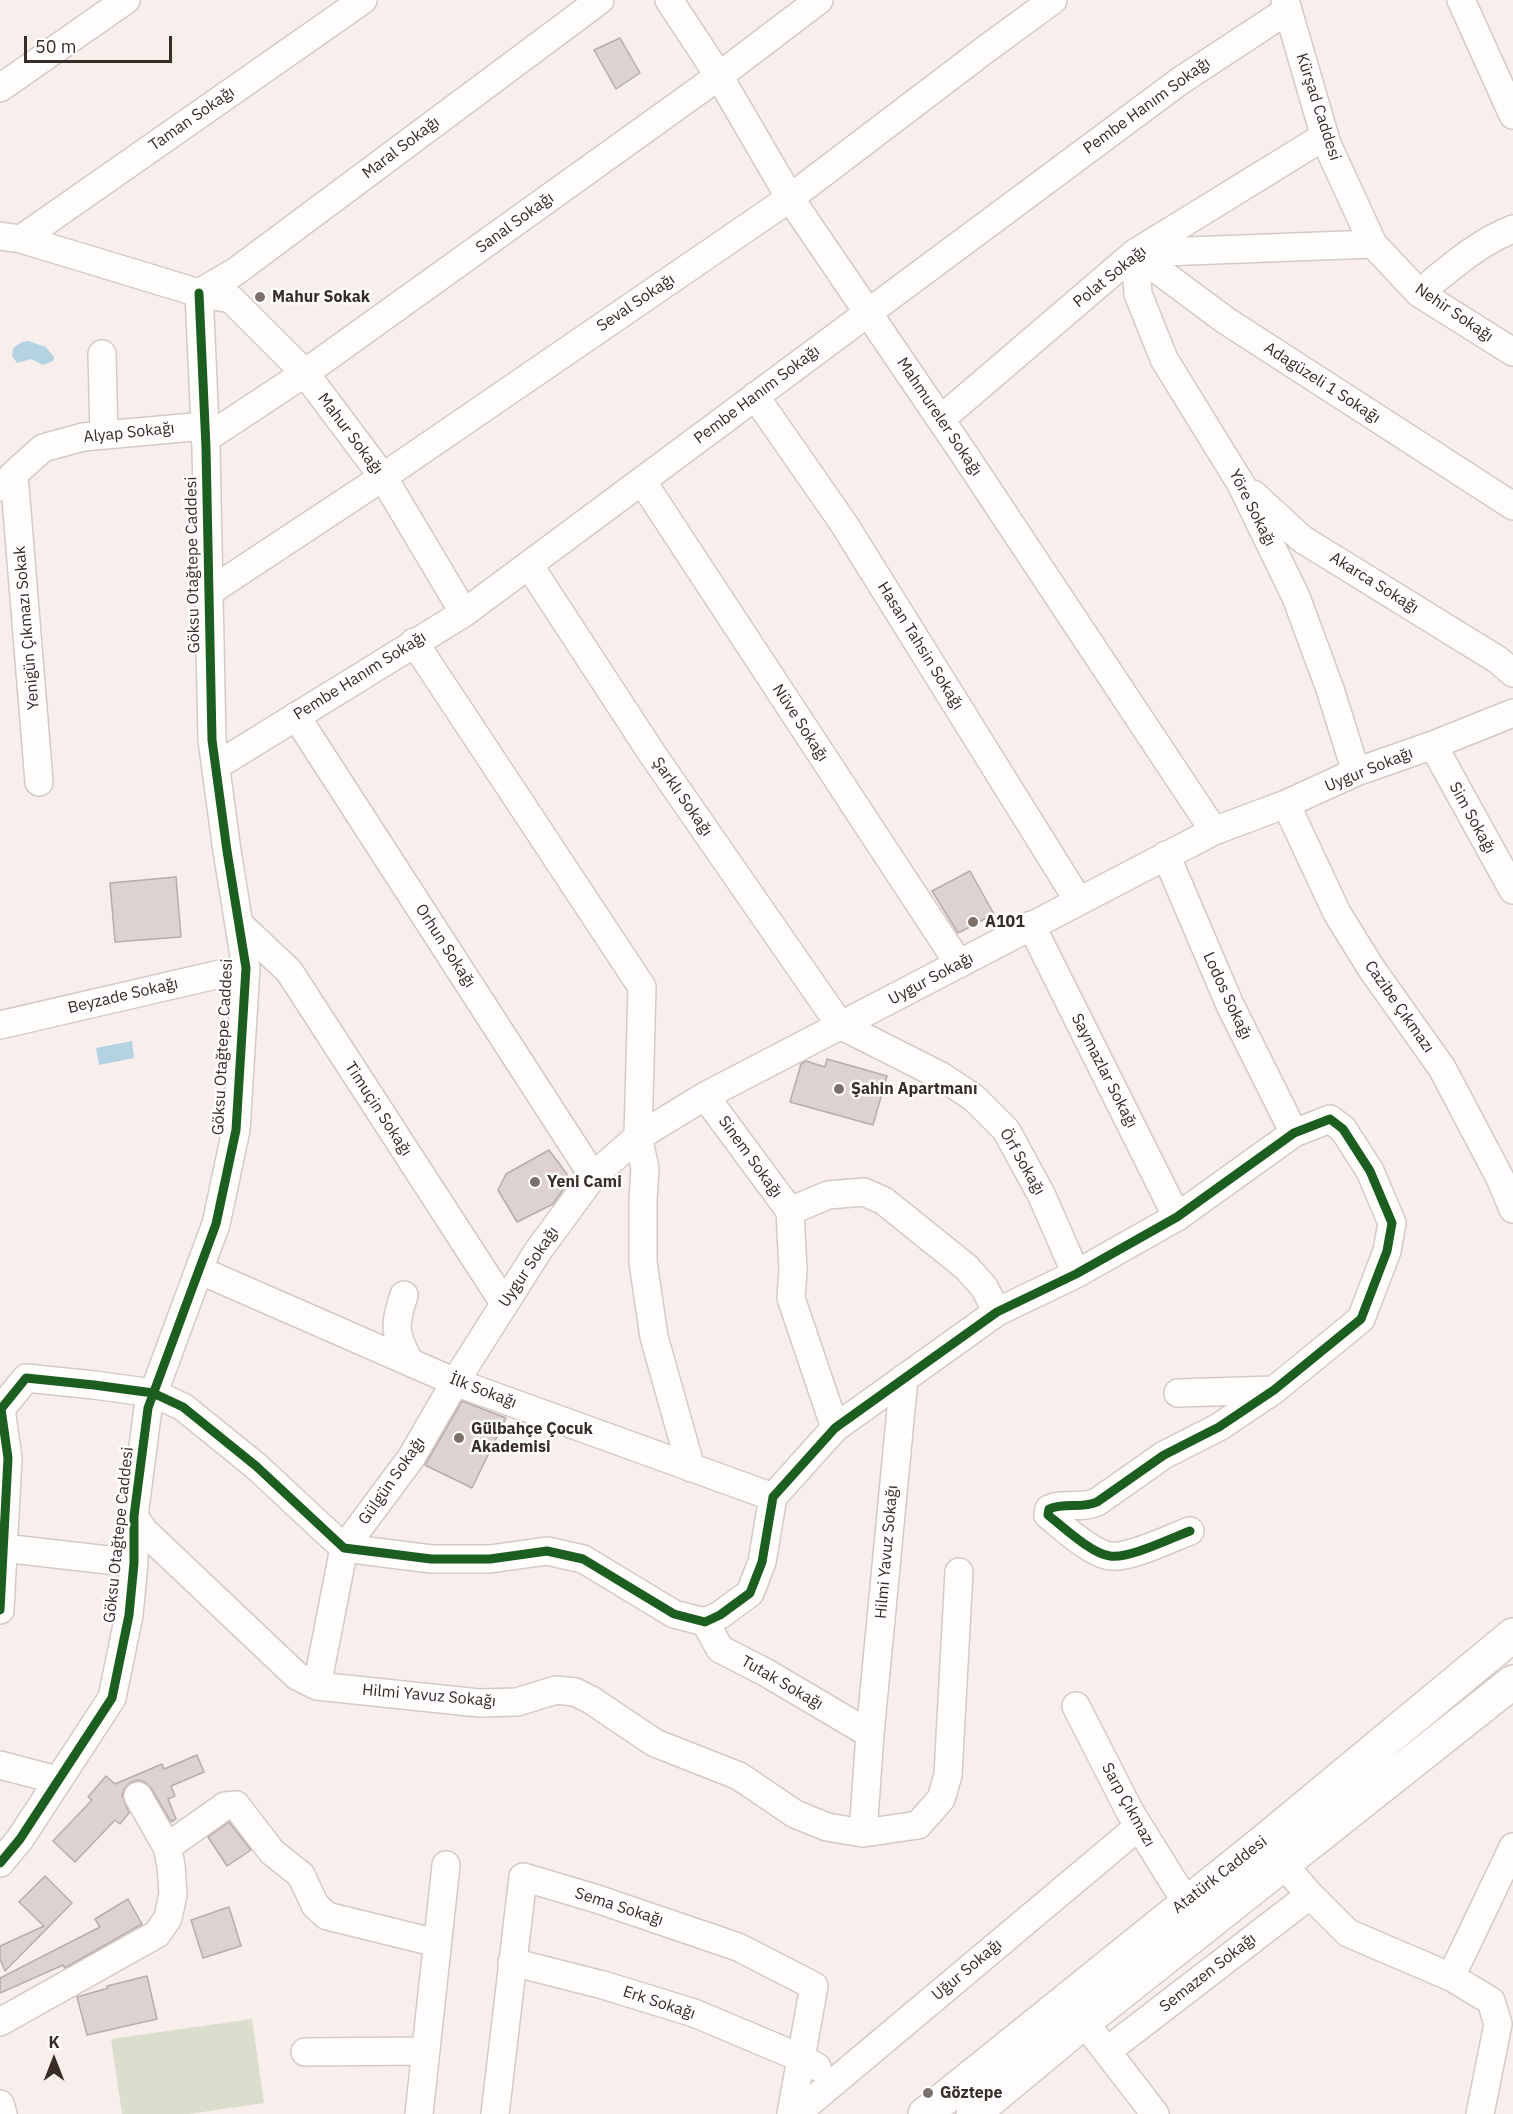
<!DOCTYPE html>
<html>
<head>
<meta charset="utf-8">
<style>
	body { margin:0 }
	#map { position:relative; width:1513px; height:2114px; overflow:hidden; background:#f8efec; font-family:"IBM Plex Sans",sans-serif }
	canvas { display:block }
	.north { position:absolute; left:24px; top:2030px; width:60px; height:60px; -webkit-text-stroke:4px #fefefe; paint-order:stroke; rotate:0deg; font-size:16px; font-weight:700; line-height:24px; text-align:center; color:#392b25 }
	.north::after { content:''; display:block; margin:auto; width:21px; height:27px; background:#392b25; clip-path:polygon(50% 0,100% 100%,50% 72%,0 100%) }
	.scale { position:absolute; left:24px; top:36px; width:148px; height:27px; box-sizing:border-box; border:3px solid #392b25; border-top:0; padding-left:8px; font-size:18px; line-height:21px; white-space:nowrap; color:#392b25; -webkit-text-stroke:4px #fefefe; paint-order:stroke }
</style>
</head>
<body>
<div id="map">
<canvas width="1513" height="2114"></canvas>
<div class="north">K</div>
<div class="scale">50 m</div>
</div>
<script>
const ctx = document.querySelector('canvas').getContext('2d');
ctx.lineJoin = 'round';
function paint(path, color) {
  ctx.fillStyle = color;
  ctx.fill(path, 'evenodd');
}
function trace(path, color, width, dash) {
  ctx.strokeStyle = color;
  ctx.lineWidth = width;
  ctx.lineCap = dash ? 'butt' : 'round';
  ctx.setLineDash(dash || []);
  ctx.stroke(path);
}
function drawText(font, color, halo, rows, align = 'center') {
  ctx.font = font + ' "IBM Plex Sans",sans-serif';
  ctx.lineWidth = 5;
  ctx.setLineDash([]);
  ctx.textBaseline = 'middle';
  ctx.strokeStyle = halo;
  ctx.fillStyle = color;
  for (const [text, x, y, turn = 0] of rows) {
    ctx.save();
    ctx.translate(x, y);
    ctx.rotate((+turn || 0) * Math.PI / 180);
    ctx.textAlign = isNaN(turn) ? turn : align;
    if (halo) ctx.strokeText(text, 0, 0);
    ctx.fillText(text, 0, 0);
    ctx.restore();
  }
}
paint(new Path2D(`
	M 252,2019 L 264,2103 L 189,2114 L 122,2114 L 111,2039 Z`), '#dcdecd');
paint(new Path2D(`
	M 28,341 L 46,347 L 54,357 L 53,361 L 43,365 L 31,359 L 17,363 L 12,356 L 13,348 L 22,342 Z
	M 132,1041 L 134,1058 L 99,1065 L 96,1048 Z`), '#b3d3e2');
const building = new Path2D(`
	M 620,38 L 640,73 L 616,89 L 594,50 Z
	M 970,871 L 994,914 L 958,933 L 932,891 Z
	M 176,877 L 181,937 L 115,942 L 110,883 Z
	M 827,1059 L 887,1076 L 873,1125 L 790,1102 L 801,1064 L 806,1061 L 825,1067 Z
	M 549,1150 L 567,1174 L 567,1184 L 553,1204 L 517,1222 L 498,1190 L 506,1174 Z
	M 462,1401 L 506,1418 L 472,1488 L 425,1465 Z
	M 197,1755 L 204,1772 L 171,1786 L 175,1796 L 168,1799 L 176,1819 L 171,1822 L 151,1788 L 145,1782 L 138,1780 L 130,1783 L 125,1788 L 122,1795 L 129,1813 L 120,1824 L 115,1820 L 75,1862 L 53,1841 L 92,1800 L 88,1797 L 106,1776 L 115,1784 L 162,1764 L 164,1769 Z
	M 229,1822 L 251,1850 L 227,1866 L 208,1837 Z
	M 45,1876 L 72,1903 L 5,1971 L 0,1959 L 0,1946 L 44,1926 L 19,1902 Z
	M 128,1899 L 142,1924 L 65,1968 L 63,1965 L 0,1993 L 0,1978 L 100,1927 L 95,1919 Z
	M 229,1907 L 241,1946 L 203,1958 L 191,1920 Z
	M 147,1976 L 157,2019 L 87,2035 L 77,1997 L 108,1988 L 107,1986 Z`);
paint(building, '#ded2d0');
trace(building, '#b8acab', 1.5);
const minor = new Path2D(`
	M 669,0 L 719,76 L 790,198 L 964,454 L 1214,831
	M 1285,0 L 1327,144 L 1373,244 L 1419,293 L 1513,352
	M 1461,0 L 1513,115
	M 0,88 L 126,0
	M 0,236 L 21,239 L 199,293 L 231,299 L 305,373 L 383,477 L 464,613
	M 21,239 L 363,0
	M 1135,253 L 1138,294 L 1164,359 L 1241,484 L 1296,597 L 1330,689 L 1356,772
	M 1135,253 L 1225,320 L 1513,506
	M 1136,253 L 1373,244
	M 199,293 L 235,272 L 600,0
	M 1419,293 C 1449,269 1477,243 1513,229
	M 102,354 L 104,435
	M 755,396 L 844,524 L 1078,900
	M 941,419 L 1135,253 L 1325,136
	M 205,439 L 305,373 L 719,76 L 819,0
	M 14,474 L 39,782
	M 642,481 L 959,964
	M 3,487 L 14,474 L 43,448 L 83,437 L 204,426
	M 1253,494 L 1302,539 L 1498,660 L 1513,673
	M 529,565 L 653,755 L 840,1025 L 941,1076 L 974,1098 L 1006,1130 L 1042,1196 L 1076,1274
	M 209,592 L 383,477 L 790,198 L 986,49 L 1053,0
	M 414,642 L 642,987 L 638,1137 L 645,1168 L 643,1200 L 643,1262 L 654,1337 L 691,1468
	M 296,716 L 593,1176
	M 1433,745 L 1513,890
	M 216,766 L 464,613 L 1180,81 L 1288,10
	M 1286,804 L 1337,913 L 1371,968 L 1442,1068 L 1500,1178 L 1513,1209
	M 1166,855 L 1230,1005 L 1294,1133
	M 239,924 L 289,971 L 504,1303
	M 1031,925 L 1177,1217
	M 0,1025 L 246,968
	M 705,1096 L 790,1211 L 793,1270 L 791,1298 L 835,1428
	M 790,1211 L 828,1195 L 864,1192 L 884,1201 L 966,1267 L 984,1287 L 997,1312
	M 199,1270 L 455,1382 L 773,1497
	M 404,1295 C 394,1326 394,1332 409,1361
	M 1178,1393 L 1274,1390
	M 134,1516 L 144,1531 L 297,1676 L 317,1686 L 479,1703 L 517,1702 L 556,1690 L 575,1692 L 591,1700 L 655,1743 L 739,1776 L 795,1814 L 827,1827 L 863,1833 L 918,1825 L 941,1799 L 948,1775 L 959,1572
	M 3,1548 L 134,1563
	M 0,1610 L 8,1458 L 1,1409 L 26,1378 L 94,1385 L 153,1393 L 183,1407 L 256,1466 L 344,1548 L 431,1559 L 490,1559 L 547,1551 L 583,1559 L 674,1614 L 705,1622 L 720,1615 L 750,1593 L 762,1562 L 773,1497 L 835,1428 L 997,1312 L 1076,1274 L 1177,1217 L 1294,1133 L 1330,1119 L 1343,1129 L 1370,1171 L 1392,1223 L 1387,1251 L 1361,1319 L 1274,1390 L 1219,1427 L 1164,1455 L 1097,1502 C 1082,1509 1064,1502 1049,1509 L 1048,1515 C 1063,1527 1092,1554 1110,1556 C 1129,1559 1171,1538 1190,1531
	M 705,1622 L 720,1649 L 765,1672 L 870,1734
	M 317,1686 L 344,1548 L 411,1458 L 455,1382 L 538,1251 L 593,1176 L 638,1137 L 705,1096 L 1214,831 L 1286,804 L 1356,772 L 1433,745 L 1513,713
	M 1076,1706 L 1130,1812 L 1186,1902
	M 0,1765 L 57,1780
	M 863,1833 L 870,1734 L 904,1378
	M 167,1847 L 225,1806 L 236,1805 L 272,1852 L 301,1875 L 315,1905 L 327,1916 L 437,1943
	M 1270,1849 L 1310,1895 L 1348,1933 L 1451,1977 L 1491,2001 L 1498,2024 L 1480,2114
	M 0,1863 L 20,1839 L 112,1698 L 129,1615 L 134,1563 L 134,1516 L 148,1408 L 216,1224 L 236,1130 L 246,968 L 227,851 L 212,740 L 206,448 L 199,293
	M 512,1962 L 603,1985 L 694,2013 L 801,2058 L 817,2067
	M 1451,1977 L 1513,1847
	M 0,2022 L 157,1934 L 168,1918 L 173,1894 L 171,1865 L 167,1847 L 138,1796
	M 1084,2022 L 1155,2114
	M 1107,2051 L 1310,1895
	M 305,2052 L 426,2051
	M 0,2104 L 3,2114
	M 419,2114 L 446,1865
	M 495,2114 L 523,1877 L 594,1898 L 738,1947 L 814,1986 L 791,2114
	M 796,2114 L 1138,1827`);
const major = new Path2D(`
	M 925,2114 L 1263,1842 L 1513,1635
	M 973,2114 L 1084,2022 L 1513,1682`);
trace(minor, '#d4cac5', 30);
trace(major, '#d4cac5', 36);
trace(minor, '#fefdfc', 27);
trace(major, '#fefdfc', 33);
trace(new Path2D(`
	M 0,1610 L 8,1458 L 1,1409 L 26,1378 L 94,1385 L 153,1393 L 183,1407 L 256,1466 L 344,1548 L 431,1559 L 490,1559 L 547,1551 L 583,1559 L 674,1614 L 705,1622 L 720,1615 L 750,1593 L 762,1562 L 773,1497 L 835,1428 L 997,1312 L 1076,1274 L 1177,1217 L 1294,1133 L 1330,1119 L 1343,1129 L 1370,1171 L 1392,1223 L 1387,1251 L 1361,1319 L 1274,1390 L 1219,1427 L 1164,1455 L 1097,1502 C 1082,1509 1064,1502 1049,1509 L 1048,1515 C 1063,1527 1092,1554 1110,1556 C 1129,1559 1171,1538 1190,1531
	M 0,1863 L 20,1839 L 112,1698 L 129,1615 L 134,1563 L 134,1516 L 148,1408 L 216,1224 L 236,1130 L 246,968 L 227,851 L 212,740 L 206,448 L 199,293`), '#1b5e20', 9);
for (const [x, y, r, color] of [
	[260,297,6,"#7c706b"],
	[973,922,6,"#7c706b"],
	[839,1089,6,"#7c706b"],
	[535,1182,6,"#7c706b"],
	[459,1438,6,"#7c706b"],
	[928,2093,6,"#7c706b"]
]) {
  const dot = new Path2D();
  dot.arc(x, y, r, 0, 2 * Math.PI);
  ctx.fillStyle = color;
  ctx.fill(dot);
  trace(dot, '#fefefe', 2);
}
drawText('16px', '#392b25', '#fefefe', [
	["Pembe Hanım Sokağı",1147,106,-36],
	["Kürşad Caddesi",1318,107,72],
	["Taman Sokağı",192,119,-35],
	["Maral Sokağı",401,148,-37],
	["Sanal Sokağı",515,223,-36],
	["Polat Sokağı",1110,277,-39],
	["Seval Sokağı",636,303,-34],
	["Nehir Sokağı",1454,313,34],
	["Adagüzeli 1 Sokaḡı",1322,383,33],
	["Pembe Hanım Sokağı",757,395,-37],
	["Mahmureler Sokağı",939,417,56],
	["Alyap Sokağı",129,433,-6],
	["Mahur Sokağı",350,434,53],
	["Yöre Sokağı",1252,508,63],
	["Göksu Otağtepe Caddesi",193,565,-91],
	["Akarca Sokağı",1374,583,32],
	["Yenigün Çıkmazı Sokak",27,628,-95],
	["Hasan Tahsin Sokağı",920,646,58],
	["Pembe Hanım Sokağı",360,676,-32],
	["Nüve Sokağı",800,723,57],
	["Uygur Sokağı",1369,770,-22],
	["Şarklı Sokağı",682,797,55],
	["Sim Sokağı",1472,818,61],
	["Orhun Sokağı",445,946,57],
	["Uygur Sokağı",931,979,-28],
	["Beyzade Sokağı",123,996,-13],
	["Lodos Sokağı",1227,996,65],
	["Cazibe Çıkmazı",1399,1007,55],
	["Göksu Otağtepe Caddesi",223,1047,-87],
	["Saymazlar Sokağı",1104,1071,63],
	["Timuçin Sokağı",378,1109,57],
	["Sinem Sokağı",750,1157,54],
	["Örf Sokağı",1022,1162,60],
	["Uygur Sokağı",529,1267,-56],
	["İlk Sokağı",483,1391,21],
	["Gülgün Sokağı",392,1481,-55],
	["Göksu Otağtepe Caddesi",119,1535,-84],
	["Hilmi Yavuz Sokağı",887,1552,-85],
	["Tutak Sokağı",782,1683,30],
	["Hilmi Yavuz Sokağı",429,1696,5],
	["Sarp Çıkmazı",1128,1805,61],
	["Atatürk Caddesi",1220,1875,-38],
	["Sema Sokağı",619,1907,18],
	["Uğur Sokağı",967,1970,-40],
	["Semazen Sokağı",1208,1973,-38],
	["Erk Sokağı",659,2003,18]
]);
drawText('bold 16px', '#392b25', '#fefefe', [
	["Mahur Sokak",272,297],
	["A101",985,922],
	["Şahin Apartmanı",851,1089],
	["Yeni Cami",547,1182],
	["Gülbahçe Çocuk",471,1429],
	["Akademisi",471,1447],
	["Göztepe",940,2093]
], 'left');
</script>
</body>
</html>
